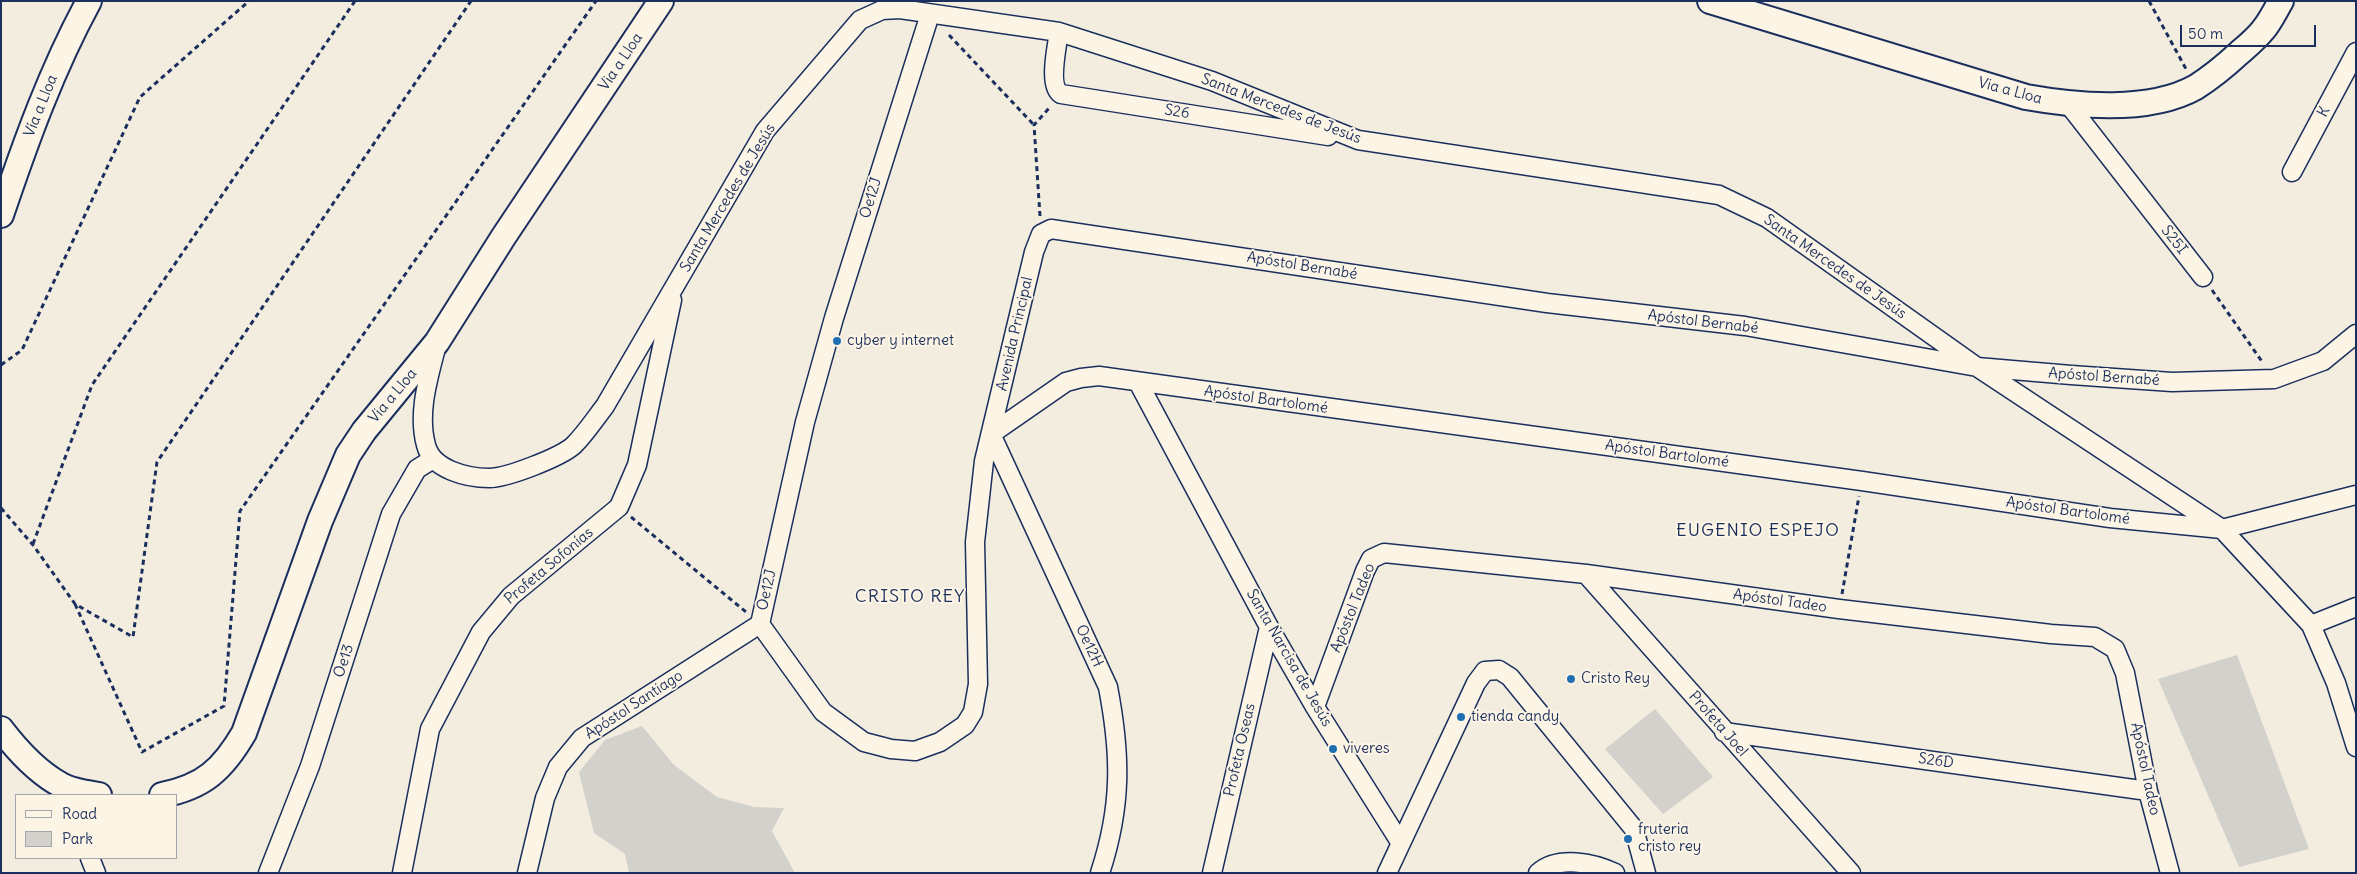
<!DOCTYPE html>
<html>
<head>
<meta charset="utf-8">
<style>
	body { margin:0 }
	#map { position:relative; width:2357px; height:874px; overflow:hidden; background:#f3ede0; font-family:Delius,sans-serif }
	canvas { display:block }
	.frame { position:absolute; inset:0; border:2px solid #1b2f5e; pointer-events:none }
	.legend { position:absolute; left:15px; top:794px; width:162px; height:65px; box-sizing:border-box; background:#fcf5e5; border:1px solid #a2a6af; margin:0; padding:6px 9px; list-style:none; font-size:15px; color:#1b2f5e }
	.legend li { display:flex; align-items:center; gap:10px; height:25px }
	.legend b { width:25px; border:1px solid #a2a6af }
	.scale { position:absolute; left:2180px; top:25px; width:136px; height:22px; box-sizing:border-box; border:2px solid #1b2f5e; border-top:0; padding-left:6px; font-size:15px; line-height:18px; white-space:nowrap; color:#1b2f5e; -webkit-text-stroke:4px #fcf5e5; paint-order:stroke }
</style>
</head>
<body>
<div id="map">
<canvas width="2357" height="874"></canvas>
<div class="frame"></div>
<ul class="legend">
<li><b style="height:6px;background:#fcf5e5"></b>Road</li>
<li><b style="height:14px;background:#d3d1cc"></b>Park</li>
</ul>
<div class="scale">50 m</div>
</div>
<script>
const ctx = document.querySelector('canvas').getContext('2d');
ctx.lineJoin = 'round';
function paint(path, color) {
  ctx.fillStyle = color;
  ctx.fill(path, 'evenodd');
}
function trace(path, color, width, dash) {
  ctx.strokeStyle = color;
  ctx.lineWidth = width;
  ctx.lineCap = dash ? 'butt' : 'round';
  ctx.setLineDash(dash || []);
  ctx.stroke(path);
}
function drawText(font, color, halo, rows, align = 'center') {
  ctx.font = font + ' Delius,sans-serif';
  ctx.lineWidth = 4;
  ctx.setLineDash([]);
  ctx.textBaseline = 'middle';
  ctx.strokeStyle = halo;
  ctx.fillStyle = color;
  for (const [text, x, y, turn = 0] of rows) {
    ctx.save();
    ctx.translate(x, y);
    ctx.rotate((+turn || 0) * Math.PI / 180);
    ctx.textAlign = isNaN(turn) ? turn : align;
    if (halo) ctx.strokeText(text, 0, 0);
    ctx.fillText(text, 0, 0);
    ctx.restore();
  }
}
paint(new Path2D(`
	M 2237,655 L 2309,849 L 2239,867 L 2158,679 Z
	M 1655,709 L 1713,777 L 1663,814 L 1605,749 Z
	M 642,726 L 674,765 L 717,797 L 754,807 L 784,808 L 772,831 L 795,873 L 629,873 L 625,854 L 594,833 L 579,772 L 605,740 Z`), '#d3d1cc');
const street = new Path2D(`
	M 930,14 L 834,318 L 805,422 L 760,624 L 823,712 L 864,742 L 891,749 L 915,751 L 940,742 L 965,725 L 973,712 L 978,684 L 975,542 L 984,461 L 1034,252 L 1041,234 L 1051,229 L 1547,303 L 1745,326 L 1977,367 L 2071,375 L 2172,382 L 2274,379 L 2323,361 L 2356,334
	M 1059,32 C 1057,46 1048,86 1061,94 L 1328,136
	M 2069,105 L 2203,277
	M 2292,172 L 2356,52
	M 437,344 C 429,376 417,412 426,445 C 432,470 468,478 489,478 C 507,478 561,457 574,445 C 585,434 595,419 605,406 L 765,131 L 860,20 L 882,10 L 900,9 L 1059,32 L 1212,81 L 1358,140 L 1719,195 L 1767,218 L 1977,367 L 2222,529 L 2311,625 L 2336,683 L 2356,747
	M 1138,382 L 1269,627 L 1315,707 L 1400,842
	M 991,434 L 1066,382 L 1081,378 L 1099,376 L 1862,481 L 2110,518 L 2222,529 L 2356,495
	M 991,434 L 1108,687 C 1121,755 1122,806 1100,873
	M 1586,574 L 1851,873
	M 2311,625 L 2356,607
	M 1315,707 L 1365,571 L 1371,559 L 1384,553 L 1586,574 L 1839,609 L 2051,634 L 2095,637 L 2115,649 L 2125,673 L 2148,791 L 2170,873
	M 1724,732 L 2148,791
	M 90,858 L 96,873
	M 268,873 L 310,766 L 391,514 L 417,469 L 433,459
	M 402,873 L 430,729 L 481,632 L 511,596 L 619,507 L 637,465 L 672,300
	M 527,873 L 545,798 L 558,767 L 582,738 L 760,624
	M 1212,873 L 1269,627
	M 1387,873 L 1476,683 L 1485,671 L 1499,670 L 1510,677 L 1634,829 L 1646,873
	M 1538,873 C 1558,855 1594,863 1615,873`);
const secondary = new Path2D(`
	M 1710,1 L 2026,97 C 2076,106 2150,113 2196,87 C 2210,78 2225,66 2238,54 C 2246,47 2256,39 2263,30 C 2270,22 2275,11 2281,1
	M 1,215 C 26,141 52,69 89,1
	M 1,729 C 17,750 37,772 61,785 C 71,791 87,793 99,795
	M 162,795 C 204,787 223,769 244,733 L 320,521 L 348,455 L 364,431 L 437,342 L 504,236 L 661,1`);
trace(street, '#1b2f5e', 21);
trace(secondary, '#1b2f5e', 28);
trace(new Path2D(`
	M 2149,1 L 2186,69
	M 949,35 L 1034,125
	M 1040,216 L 1034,125 L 1051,106
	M 2212,290 L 2263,363
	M 1,365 L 22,350 L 140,97 L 249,1
	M 1,508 L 33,545 L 75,604 L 133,637 L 157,462 L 471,1
	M 631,517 L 746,612
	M 33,544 L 92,385 L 355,1
	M 1842,594 L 1859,496
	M 75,604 L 142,752 L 224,706 L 240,511 L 596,1`), '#1b2f5e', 3, [5, 4]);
trace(street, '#fcf5e5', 18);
trace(secondary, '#fcf5e5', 24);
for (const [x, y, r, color] of [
	[837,341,5,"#1f6fb2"],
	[1571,679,5,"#1f6fb2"],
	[1461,717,5,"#1f6fb2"],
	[1333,749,5,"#1f6fb2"],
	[1628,839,5,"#1f6fb2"]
]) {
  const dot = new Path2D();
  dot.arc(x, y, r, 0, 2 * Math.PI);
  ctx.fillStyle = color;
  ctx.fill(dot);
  trace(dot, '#fcf5e5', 2);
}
drawText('15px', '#1b2f5e', '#fcf5e5', [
	["Via a Lloa",621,62,-56],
	["Via a Lloa",2010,91,15],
	["Vía a Lloa",41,106,-68],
	["Santa Mercedes de Jesús",1281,109,21],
	["S26",1177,112,9],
	["K",2324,112,-62],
	["Santa Mercedes de Jesús",728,198,-59],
	["Oe12J",871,198,-73],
	["S25I",2174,240,52],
	["Apóstol Bernabé",1302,266,9],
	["Santa Mercedes de Jesús",1835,267,35],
	["Apóstol Bernabé",1703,322,7],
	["Avenida Principal",1015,334,-77],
	["Apóstol Bernabé",2104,377,4],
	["Via a Lloa",393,396,-50],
	["Apóstol Bartolomé",1266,400,8],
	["Apóstol Bartolomé",1667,454,8],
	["Apóstol Bartolomé",2068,511,8],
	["Profeta Sofonías",549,566,-40],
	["Oe12J",767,590,-77],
	["Apóstol Tadeo",1780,601,8],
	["Apóstol Tadeo",1353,608,-68],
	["Oe12H",1089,646,65],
	["Santa Narcisa de Jesús",1289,658,60],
	["Oe13",344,661,-72],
	["Apóstol Santiago",634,705,-33],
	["Profeta Joel",1718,724,49],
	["Profeta Oseas",1240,750,-77],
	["S26D",1936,761,8],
	["Apóstol Tadeo",2145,769,78]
]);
drawText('15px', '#1b2f5e', '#fcf5e5', [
	["cyber y internet",847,341],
	["Cristo Rey",1581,679],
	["tienda candy",1471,717],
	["viveres",1343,749],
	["fruteria",1638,830],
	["cristo rey",1638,847]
], 'left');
ctx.letterSpacing = '1px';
drawText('18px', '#1b2f5e', '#fcf5e5', [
	["EUGENIO ESPEJO",1758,531],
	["CRISTO REY",910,597]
]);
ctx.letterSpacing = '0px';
</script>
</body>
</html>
